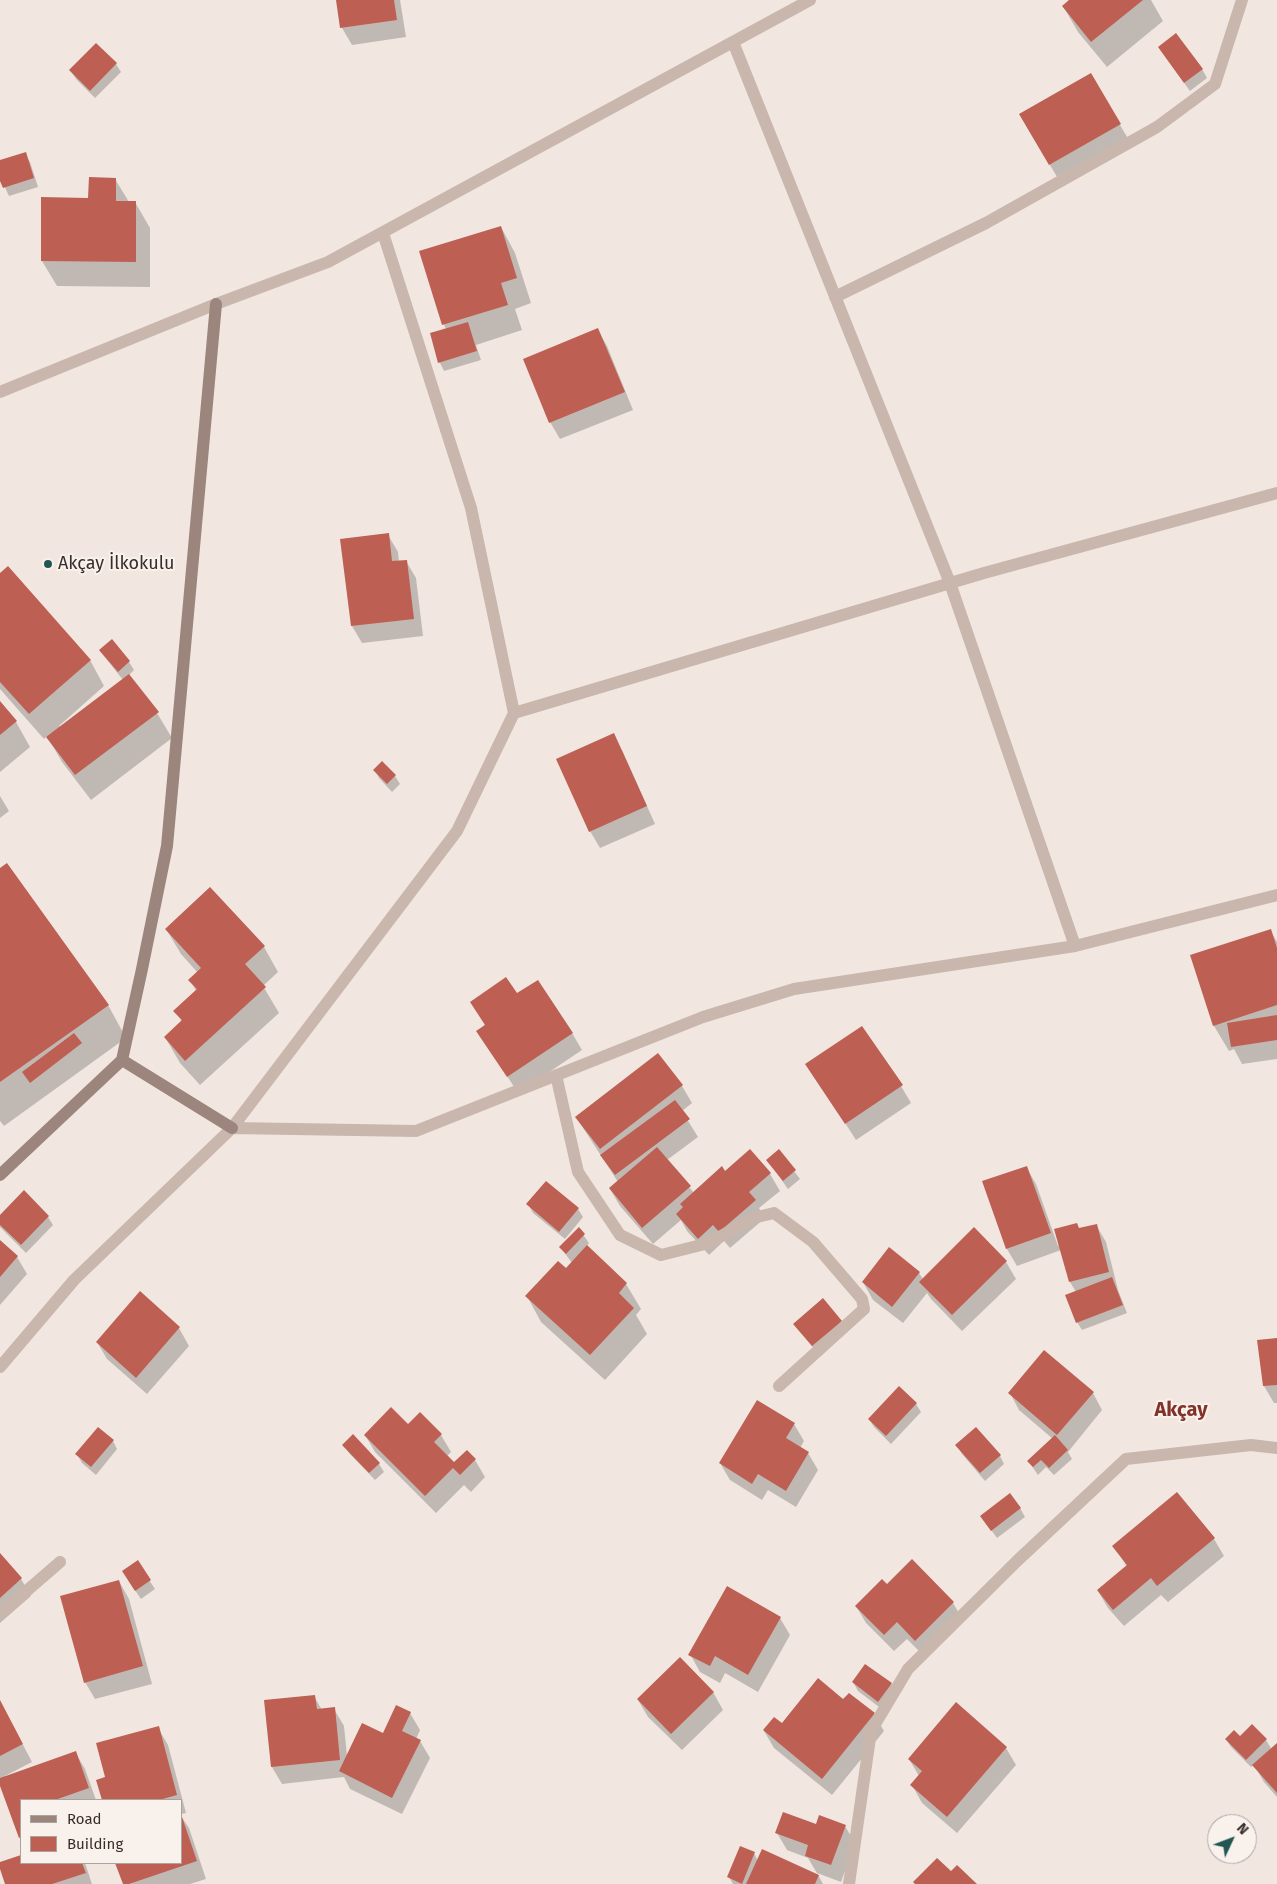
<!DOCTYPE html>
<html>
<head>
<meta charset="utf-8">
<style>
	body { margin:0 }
	#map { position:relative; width:1277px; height:1884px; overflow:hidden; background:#f1e7e0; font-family:"Fira Sans",sans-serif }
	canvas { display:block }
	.legend { position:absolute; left:20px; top:1799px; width:162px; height:65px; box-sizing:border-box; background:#f9f1ec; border:1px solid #aba39e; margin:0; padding:6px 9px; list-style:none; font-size:15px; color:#372d2a }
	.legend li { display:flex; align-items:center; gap:10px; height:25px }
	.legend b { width:25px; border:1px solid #aba39e }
	.north { position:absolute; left:1207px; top:1814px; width:50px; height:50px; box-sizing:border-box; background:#f9f1ec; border:1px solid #aba39e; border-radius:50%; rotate:47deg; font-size:14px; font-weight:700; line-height:20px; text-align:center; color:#372d2a }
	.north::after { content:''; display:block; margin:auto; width:18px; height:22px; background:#235653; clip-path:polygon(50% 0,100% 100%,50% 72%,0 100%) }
</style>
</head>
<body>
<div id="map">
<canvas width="1277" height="1884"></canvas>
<ul class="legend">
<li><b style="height:6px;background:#9c857d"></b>Road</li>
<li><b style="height:14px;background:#bd5f52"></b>Building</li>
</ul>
<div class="north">N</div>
</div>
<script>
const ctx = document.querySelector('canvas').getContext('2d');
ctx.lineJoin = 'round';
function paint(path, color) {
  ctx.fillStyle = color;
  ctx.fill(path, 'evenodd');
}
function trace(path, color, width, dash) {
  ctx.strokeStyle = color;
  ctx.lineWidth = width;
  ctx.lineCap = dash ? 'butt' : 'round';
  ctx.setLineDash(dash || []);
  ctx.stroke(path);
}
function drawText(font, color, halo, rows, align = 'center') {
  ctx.font = font + ' "Fira Sans",sans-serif';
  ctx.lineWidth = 4;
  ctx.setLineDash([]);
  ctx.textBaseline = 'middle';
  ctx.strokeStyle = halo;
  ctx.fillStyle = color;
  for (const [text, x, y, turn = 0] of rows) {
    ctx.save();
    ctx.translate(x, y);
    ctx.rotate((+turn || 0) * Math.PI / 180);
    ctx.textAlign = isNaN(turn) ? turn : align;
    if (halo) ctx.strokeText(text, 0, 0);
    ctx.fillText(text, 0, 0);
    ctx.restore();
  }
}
paint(new Path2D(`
	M 338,0 L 400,0 L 406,37 L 352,45 L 342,28 Z
	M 1068,0 L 1151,0 L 1163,21 L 1107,67 L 1078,32 L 1063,6 L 1069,2 Z
	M 1159,48 L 1202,69 L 1207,78 L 1190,91 Z
	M 116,64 L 121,72 L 95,98 L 76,79 L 71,71 Z
	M 1090,74 L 1130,142 L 1060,182 L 1020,114 Z
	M 25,154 L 30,162 L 38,187 L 9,196 L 0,177 L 0,162 Z
	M 115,179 L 129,202 L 135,202 L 150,228 L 150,287 L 57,286 L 42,261 L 90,199 Z
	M 501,227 L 515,253 L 531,303 L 515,309 L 522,330 L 476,345 L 481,360 L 444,371 L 440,363 L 431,334 L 446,330 L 420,252 Z
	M 597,329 L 607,346 L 633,410 L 560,439 L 550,422 Z
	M 388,535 L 398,552 L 399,562 L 406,561 L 416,578 L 423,636 L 362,643 L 352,626 Z
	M 0,575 L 90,660 L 104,686 L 59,726 L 61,727 L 123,680 L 100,651 L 112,641 L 129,662 L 134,670 L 129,675 L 157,713 L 172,738 L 91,800 L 62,762 L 47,736 L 44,739 L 0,689 Z
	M 0,703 L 16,722 L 30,747 L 0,772 Z
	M 613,735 L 623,752 L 655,824 L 600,848 L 590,831 Z
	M 375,770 L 395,776 L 400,784 L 392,792 L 379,778 Z
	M 0,796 L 9,811 L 0,818 Z
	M 0,870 L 108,1005 L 126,1038 L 4,1126 L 0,1121 Z
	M 166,929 L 264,947 L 278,972 L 263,986 L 279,1013 L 200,1085 L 180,1063 L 165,1037 L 182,1022 L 175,1011 L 196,991 L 190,980 L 198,973 L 181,954 Z
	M 1270,930 L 1277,942 L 1277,1059 L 1242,1064 L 1234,1049 L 1229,1051 L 1214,1026 L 1192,956 Z
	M 517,995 L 572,1033 L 582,1050 L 518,1093 L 478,1031 Z
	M 658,1054 L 682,1086 L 692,1103 L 682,1111 L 698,1137 L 667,1160 L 694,1193 L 725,1173 L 770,1174 L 780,1191 L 759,1208 L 765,1218 L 730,1248 L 724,1241 L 709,1255 L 687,1231 L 681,1220 L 653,1244 L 620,1206 L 610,1189 L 618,1182 L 576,1117 Z
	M 807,1064 L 901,1086 L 911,1103 L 856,1140 Z
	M 779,1151 L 800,1179 L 788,1189 L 768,1161 Z
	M 1026,1167 L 1036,1184 L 1058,1246 L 1079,1230 L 1096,1225 L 1106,1242 L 1118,1290 L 1127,1313 L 1082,1330 L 1077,1322 L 1076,1292 L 1070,1282 L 1061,1250 L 1017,1266 L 1007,1249 Z
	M 546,1182 L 578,1209 L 583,1217 L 565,1239 L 533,1213 L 528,1204 Z
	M 24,1192 L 48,1217 L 53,1225 L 26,1253 L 0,1227 L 0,1217 Z
	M 579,1229 L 589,1243 L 586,1247 L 626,1284 L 641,1309 L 636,1315 L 647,1334 L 605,1380 L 541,1322 L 527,1296 L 566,1270 L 572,1263 L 561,1248 Z
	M 0,1242 L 17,1257 L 27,1274 L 0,1305 Z
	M 1006,1262 L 1016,1279 L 962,1331 L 931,1299 L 927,1293 L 903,1323 L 873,1300 L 863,1282 L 919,1273 L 923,1279 Z
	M 140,1293 L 179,1328 L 189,1346 L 147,1394 L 107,1359 L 97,1342 Z
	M 841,1321 L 818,1354 L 795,1324 Z
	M 1277,1339 L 1277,1403 L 1274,1403 L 1264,1386 Z
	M 899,1388 L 916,1404 L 921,1412 L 891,1444 L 874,1427 L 869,1419 Z
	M 1010,1393 L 1093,1393 L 1102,1410 L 1068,1452 L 1072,1459 L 1054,1475 L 1046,1467 L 1038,1475 L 1029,1462 L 1053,1439 L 1019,1410 Z
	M 794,1424 L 804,1441 L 800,1448 L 808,1453 L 818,1470 L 796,1507 L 768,1490 L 762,1500 L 730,1480 L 720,1463 Z
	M 365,1435 L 441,1435 L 451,1452 L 446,1457 L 454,1464 L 467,1452 L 475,1460 L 485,1477 L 471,1492 L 464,1485 L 436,1513 L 375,1452 Z
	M 113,1441 L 117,1449 L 96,1475 L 82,1463 L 77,1454 Z
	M 344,1445 L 379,1464 L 384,1472 L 375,1480 L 349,1453 Z
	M 957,1445 L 1000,1456 L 1004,1464 L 985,1481 L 962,1454 Z
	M 1176,1494 L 1214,1539 L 1224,1556 L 1168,1602 L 1161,1595 L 1124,1626 L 1108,1608 L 1098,1591 L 1127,1567 L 1114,1546 Z
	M 1020,1508 L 1025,1517 L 997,1538 L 981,1516 Z
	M 0,1555 L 21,1579 L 31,1596 L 0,1623 Z
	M 137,1562 L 155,1589 L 141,1599 L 128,1580 Z
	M 119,1581 L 129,1599 L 152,1684 L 95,1699 L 85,1682 Z
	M 887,1585 L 953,1603 L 963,1620 L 925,1657 L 907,1639 L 894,1651 L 866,1623 L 856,1606 Z
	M 780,1618 L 790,1635 L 758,1692 L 725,1673 L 720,1683 L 700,1672 L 690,1654 Z
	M 853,1682 L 891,1684 L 896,1692 L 883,1710 L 858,1691 Z
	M 713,1692 L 723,1710 L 682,1750 L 648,1717 L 638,1700 Z
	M 314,1696 L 322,1710 L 334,1709 L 344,1726 L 347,1756 L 383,1735 L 410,1713 L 420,1730 L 416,1739 L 420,1741 L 430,1758 L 402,1814 L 350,1789 L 344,1777 L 282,1784 L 272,1767 Z
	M 0,1701 L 32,1762 L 5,1776 L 6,1777 L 75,1752 L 85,1769 L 96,1800 L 21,1800 L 21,1840 L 0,1782 Z
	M 843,1701 L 874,1714 L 884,1731 L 832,1795 L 774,1748 L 764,1731 Z
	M 158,1728 L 168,1745 L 186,1813 L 181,1814 L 181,1800 L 103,1800 L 98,1781 L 107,1778 Z
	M 1240,1738 L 1266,1740 L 1272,1750 L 1277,1745 L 1277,1797 L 1264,1782 L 1254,1765 L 1251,1767 L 1231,1747 L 1226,1739 Z
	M 1006,1748 L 1016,1765 L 957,1833 L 922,1803 L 912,1785 L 919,1776 L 909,1759 Z
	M 181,1816 L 189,1828 L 206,1879 L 190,1884 L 124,1884 L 117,1863 L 181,1863 Z
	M 817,1825 L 845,1826 L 855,1843 L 841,1882 L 817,1873 L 823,1884 L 733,1884 L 729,1877 L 754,1853 L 758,1861 L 818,1875 L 808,1858 L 787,1850 L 777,1833 Z
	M 21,1856 L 21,1863 L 85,1863 L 92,1884 L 6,1884 L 0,1863 Z`), '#0003');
paint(new Path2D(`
	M 336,0 L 394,0 L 397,20 L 340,28 Z
	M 1069,0 L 1143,0 L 1091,42 L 1062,6 Z
	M 1176,33 L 1203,69 L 1184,83 L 1158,47 Z
	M 96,43 L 117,63 L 90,91 L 69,70 Z
	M 1091,73 L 1121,124 L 1049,165 L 1019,114 Z
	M 26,152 L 34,178 L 3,188 L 0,181 L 0,160 Z
	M 89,177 L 116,178 L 116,201 L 136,201 L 136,262 L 41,261 L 41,197 L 88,198 Z
	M 501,226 L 517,278 L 501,283 L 508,305 L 442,325 L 419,251 Z
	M 468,322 L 477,351 L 438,363 L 430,333 Z
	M 598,328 L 625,392 L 549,423 L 523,359 Z
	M 389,533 L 392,561 L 407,560 L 414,619 L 351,626 L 340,539 Z
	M 8,566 L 91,660 L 29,714 L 0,682 L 0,573 Z
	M 112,639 L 130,661 L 118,672 L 99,650 Z
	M 129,674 L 159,712 L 75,775 L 46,737 Z
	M 0,701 L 17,721 L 0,735 Z
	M 614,733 L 647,806 L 589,832 L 556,759 Z
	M 382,761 L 396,775 L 387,784 L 373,770 Z
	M 7,863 L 109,1005 L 0,1082 L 0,868 Z
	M 210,887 L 265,946 L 245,964 L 266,987 L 185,1061 L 164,1037 L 182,1020 L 173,1011 L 197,989 L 188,980 L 201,968 L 165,929 Z
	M 1271,929 L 1277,948 L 1277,1005 L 1213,1026 L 1190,955 Z
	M 506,977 L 517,993 L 538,980 L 573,1033 L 507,1077 L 476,1031 L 485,1025 L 470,1002 Z
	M 1277,1015 L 1277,1040 L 1231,1047 L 1227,1023 Z
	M 862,1026 L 903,1085 L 845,1124 L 805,1064 Z
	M 74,1033 L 82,1043 L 30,1083 L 22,1072 Z
	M 658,1053 L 683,1085 L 600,1149 L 575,1117 Z
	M 675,1100 L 690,1119 L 615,1175 L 600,1155 Z
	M 657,1147 L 691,1186 L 642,1228 L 609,1188 Z
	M 750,1149 L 771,1173 L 749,1192 L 756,1200 L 719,1232 L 713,1225 L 698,1239 L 676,1214 L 683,1207 L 680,1204 L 722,1166 L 725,1171 Z
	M 779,1149 L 796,1170 L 783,1181 L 766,1160 Z
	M 1027,1166 L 1051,1233 L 1006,1249 L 982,1181 Z
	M 546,1181 L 579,1208 L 559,1232 L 526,1204 Z
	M 24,1190 L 49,1216 L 21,1245 L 0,1225 L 0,1215 Z
	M 1077,1223 L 1079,1228 L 1097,1224 L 1109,1272 L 1069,1282 L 1054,1229 Z
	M 579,1227 L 585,1234 L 566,1254 L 559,1247 Z
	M 974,1227 L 1007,1261 L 952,1315 L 919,1282 Z
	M 0,1240 L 18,1256 L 0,1277 Z
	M 587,1245 L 627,1283 L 619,1293 L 634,1308 L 590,1355 L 525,1296 L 558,1261 L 566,1268 Z
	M 889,1247 L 920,1272 L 892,1307 L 862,1282 Z
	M 1112,1277 L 1123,1305 L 1076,1323 L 1065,1295 Z
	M 140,1291 L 180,1327 L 136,1378 L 96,1342 Z
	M 823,1298 L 842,1321 L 812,1346 L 793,1324 Z
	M 1277,1338 L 1277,1385 L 1263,1386 L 1257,1340 Z
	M 1044,1350 L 1094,1392 L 1057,1435 L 1008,1393 Z
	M 899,1386 L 917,1403 L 886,1436 L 868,1419 Z
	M 757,1400 L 795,1423 L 786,1438 L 809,1452 L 786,1491 L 758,1474 L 752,1484 L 719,1463 Z
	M 391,1407 L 408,1424 L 420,1412 L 442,1434 L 434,1442 L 454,1462 L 467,1450 L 476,1459 L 460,1475 L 453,1468 L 425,1496 L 364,1435 Z
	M 98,1427 L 114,1440 L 91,1467 L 75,1454 Z
	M 976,1427 L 1001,1455 L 980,1473 L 955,1445 Z
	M 353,1434 L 380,1463 L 369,1473 L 342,1445 Z
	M 1055,1435 L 1068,1450 L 1049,1468 L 1041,1460 L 1033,1467 L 1027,1461 Z
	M 1177,1492 L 1215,1538 L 1157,1586 L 1151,1578 L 1113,1610 L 1097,1590 L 1127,1565 L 1112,1546 Z
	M 1010,1493 L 1021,1508 L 991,1531 L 980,1516 Z
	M 0,1553 L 22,1578 L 0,1598 Z
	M 912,1559 L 954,1602 L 915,1641 L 897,1622 L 884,1635 L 855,1606 L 882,1579 L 887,1584 Z
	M 138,1560 L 151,1580 L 135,1591 L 122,1571 Z
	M 119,1580 L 143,1666 L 84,1683 L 60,1596 Z
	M 727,1586 L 781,1617 L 748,1675 L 715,1656 L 710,1666 L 688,1655 Z
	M 680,1657 L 714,1692 L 671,1734 L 637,1699 Z
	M 865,1664 L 892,1683 L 878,1702 L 852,1682 Z
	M 818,1678 L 843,1699 L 849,1693 L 875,1713 L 822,1779 L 763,1730 L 774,1717 L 782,1723 Z
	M 315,1695 L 317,1709 L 335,1707 L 340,1760 L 271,1767 L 264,1700 Z
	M 0,1700 L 23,1744 L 0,1756 Z
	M 956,1702 L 1007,1747 L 947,1817 L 910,1785 L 922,1771 L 908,1759 Z
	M 396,1705 L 411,1712 L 402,1731 L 421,1740 L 392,1798 L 339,1771 L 362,1723 L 383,1733 Z
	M 1252,1724 L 1267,1739 L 1246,1760 L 1225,1739 L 1234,1730 L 1240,1736 Z
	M 159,1726 L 177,1795 L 159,1800 L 102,1800 L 96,1780 L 105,1777 L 96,1743 Z
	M 1277,1743 L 1277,1793 L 1252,1765 Z
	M 76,1751 L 89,1788 L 55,1800 L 21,1800 L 21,1837 L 19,1838 L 0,1786 L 0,1778 Z
	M 783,1812 L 816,1824 L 819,1815 L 846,1825 L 831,1865 L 805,1856 L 808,1845 L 775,1833 Z
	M 182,1817 L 197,1861 L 129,1884 L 123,1884 L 115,1863 L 181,1863 Z
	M 740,1846 L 755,1852 L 742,1884 L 727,1877 Z
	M 762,1849 L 819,1875 L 815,1884 L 746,1884 Z
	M 21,1855 L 21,1863 L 82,1863 L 86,1873 L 52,1884 L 5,1884 L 0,1869 L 0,1862 Z
	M 937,1858 L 951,1871 L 957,1865 L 977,1884 L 915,1884 L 913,1882 Z`), '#bd5f52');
trace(new Path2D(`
	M 733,42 L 950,583 L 1075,946
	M 383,233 L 471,508 L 514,713 L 457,831 L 232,1128 L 416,1131 L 703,1017 L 794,989 L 1075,946 L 1277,895
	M 835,297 L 986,223 L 1157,127 L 1215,84 L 1242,0
	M 0,392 L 216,304 L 328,262 L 810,0
	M 514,713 L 984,573 L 1277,493
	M 556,1075 L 578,1172 L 620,1235 L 661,1255 L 709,1243 L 753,1218 L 774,1213 L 813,1242 L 862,1299 L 864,1309 L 779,1386
	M 0,1367 L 74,1280 L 232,1128
	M 0,1614 L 60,1562
	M 849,1884 L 871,1731 L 908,1669 L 1017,1561 L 1126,1459 L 1251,1445 L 1277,1448`), '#c9b6ac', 12);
trace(new Path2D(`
	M 122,1060 L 232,1128
	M 0,1175 L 122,1060 L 142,969 L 167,846 L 216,304`), '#9c857d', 12);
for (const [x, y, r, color] of [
	[48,564,5,"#235653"]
]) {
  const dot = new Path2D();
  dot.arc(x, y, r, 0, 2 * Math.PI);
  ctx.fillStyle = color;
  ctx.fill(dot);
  trace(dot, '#f9f1ec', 2);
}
drawText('18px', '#372d2a', '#f9f1ec', [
	["Akçay İlkokulu",58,564]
], 'left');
drawText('bold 20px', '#813329', '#f9f1ec', [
	["Akçay",1181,1410]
]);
</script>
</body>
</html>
